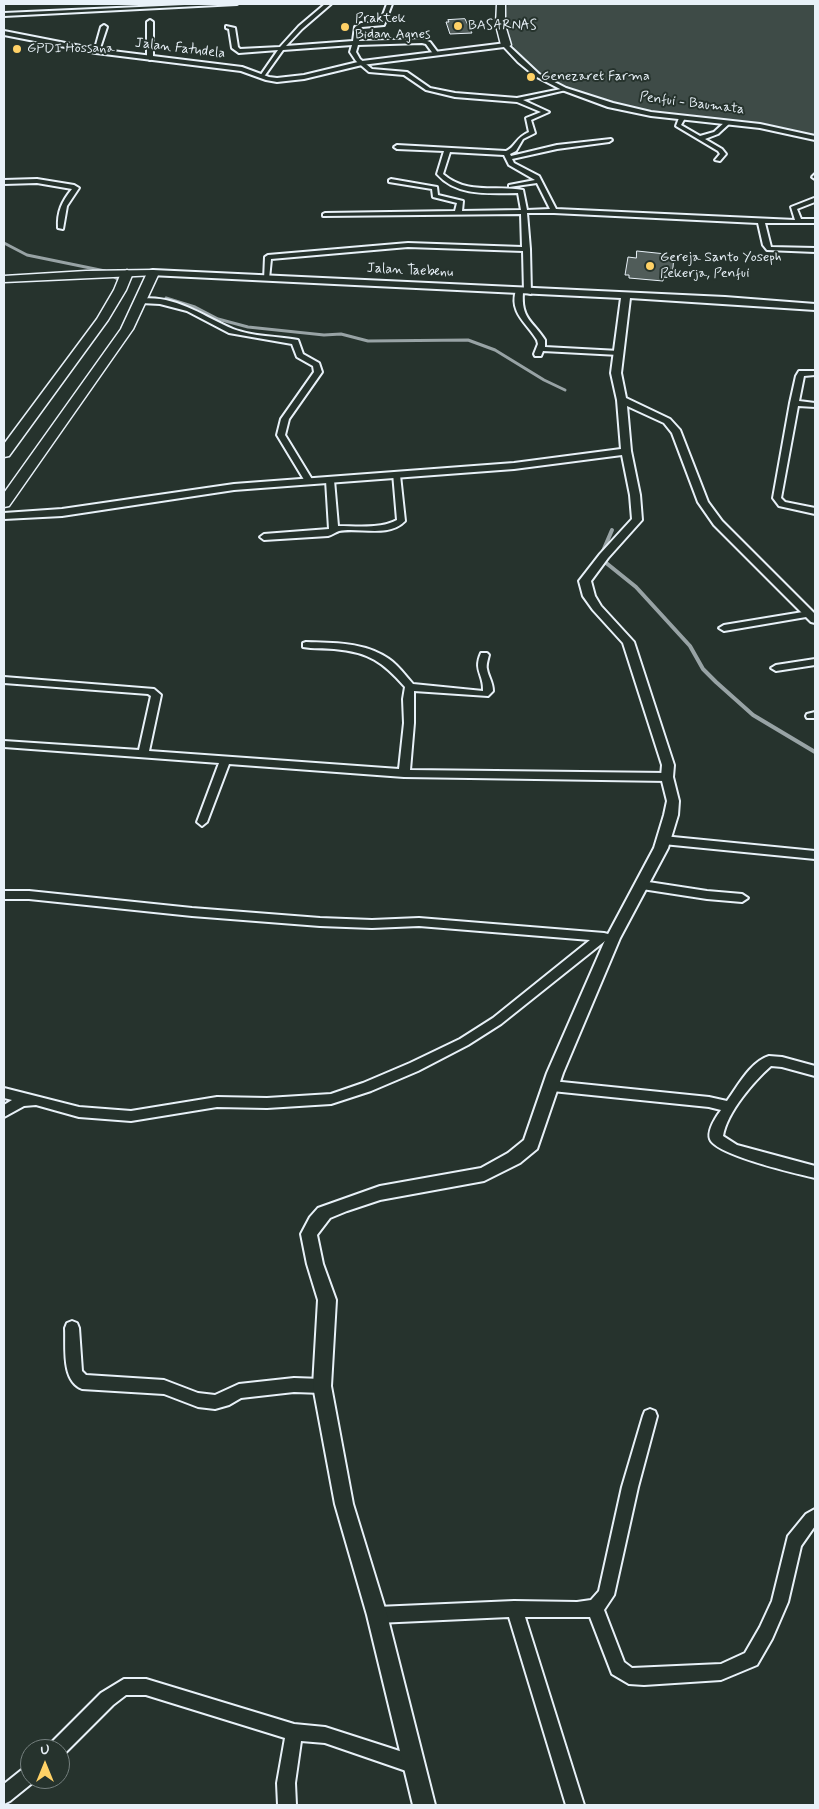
<!DOCTYPE html>
<html>
<head>
<meta charset="utf-8">
<style>
	body { margin:0 }
	#map { position:relative; width:819px; height:1809px; overflow:hidden; background:#26332d; font-family:Mynerve,sans-serif }
	canvas { display:block }
	.frame { position:absolute; inset:0; border:5px solid #e8f1f8; pointer-events:none }
	.north { position:absolute; left:20px; top:1739px; width:50px; height:50px; box-sizing:border-box; background:#26332d; border:1px solid #747f7e; border-radius:50%; rotate:0deg; font-size:14px; font-weight:700; line-height:20px; text-align:center; color:#e8f1f8 }
	.north::after { content:''; display:block; margin:auto; width:18px; height:22px; background:#ffd166; clip-path:polygon(50% 0,100% 100%,50% 72%,0 100%) }
</style>
</head>
<body>
<div id="map">
<canvas width="819" height="1809"></canvas>
<div class="frame"></div>
<div class="north">U</div>
</div>
<script>
const ctx = document.querySelector('canvas').getContext('2d');
ctx.lineJoin = 'round';
function paint(path, color) {
  ctx.fillStyle = color;
  ctx.fill(path, 'evenodd');
}
function trace(path, color, width, dash) {
  ctx.strokeStyle = color;
  ctx.lineWidth = width;
  ctx.lineCap = dash ? 'butt' : 'round';
  ctx.setLineDash(dash || []);
  ctx.stroke(path);
}
function drawText(font, color, halo, rows, align = 'center') {
  ctx.font = font + ' Mynerve,sans-serif';
  ctx.lineWidth = 4;
  ctx.setLineDash([]);
  ctx.textBaseline = 'middle';
  ctx.strokeStyle = halo;
  ctx.fillStyle = color;
  for (const [text, x, y, turn = 0] of rows) {
    ctx.save();
    ctx.translate(x, y);
    ctx.rotate((+turn || 0) * Math.PI / 180);
    ctx.textAlign = isNaN(turn) ? turn : align;
    if (halo) ctx.strokeText(text, 0, 0);
    ctx.fillText(text, 0, 0);
    ctx.restore();
  }
}
paint(new Path2D(`
	M 508,4 L 815,4 L 815,136 C 796,131 776,125 756,122 C 727,118 697,119 668,115 C 618,108 487,78 508,4 Z`), '#3e4b47');
trace(new Path2D(`
	M 4,243 L 27,255 L 105,271 L 122,282
	M 166,298 L 195,307 L 218,319 L 248,327 L 324,335 L 341,334 L 368,341 L 468,340 L 495,350 L 544,380 L 565,390`), '#98a3a5', 3);
trace(new Path2D(`
	M 612,530 L 600,558 L 636,587 L 690,646 L 703,669 L 716,682 L 753,715 L 815,752`), '#98a3a5', 4);
const building = new Path2D(`
	M 465,19 L 472,33 L 450,34 L 446,22 L 449,22 L 448,20 Z
	M 637,251 L 666,254 L 665,256 L 674,256 L 672,278 L 663,277 L 663,281 L 629,278 L 629,275 L 625,275 L 628,257 L 636,258 Z`);
paint(building, '#505c59');
trace(building, '#e8f1f8', 1);
const minor = new Path2D(`
	M 207,4 L 237,4 L 4,16 L 4,13 Z
	M 325,4 L 331,4 L 302,29 L 286,46 L 353,41 L 355,27 L 361,23 L 380,23 L 387,4 L 392,4 L 384,25 L 362,27 L 360,29 L 359,41 L 422,39 L 430,42 L 439,54 L 434,55 L 426,44 L 422,43 L 358,45 L 356,52 L 360,59 L 372,69 L 407,72 L 430,88 L 455,93 L 517,98 L 566,88 L 566,90 L 523,100 L 549,112 L 531,120 L 535,133 L 523,139 L 516,151 L 510,154 L 511,156 L 557,145 L 611,139 L 612,140 L 609,142 L 557,149 L 512,159 L 514,163 L 539,176 L 556,209 L 795,220 L 791,207 L 814,198 L 815,202 L 797,209 L 801,219 L 815,219 L 815,223 L 765,223 L 771,247 L 815,248 L 815,252 L 767,250 L 763,245 L 758,223 L 554,213 L 527,213 L 530,249 L 531,294 L 524,292 L 523,251 L 408,247 L 271,259 L 269,279 L 264,280 L 265,257 L 268,255 L 408,243 L 522,247 L 521,214 L 323,216 L 323,214 L 325,213 L 455,211 L 457,203 L 433,197 L 432,189 L 389,182 L 389,180 L 391,179 L 437,187 L 438,195 L 463,201 L 462,211 L 521,210 L 518,193 C 490,193 457,197 437,174 L 444,151 L 397,149 L 394,147 L 397,145 L 506,151 C 516,147 515,138 529,132 L 526,118 L 541,112 L 517,102 L 455,97 L 426,90 L 404,75 L 369,72 L 356,61 L 350,52 L 352,45 L 283,50 L 263,78 L 260,76 L 278,50 L 239,53 L 232,48 L 229,29 L 226,28 L 226,26 L 235,28 L 238,47 L 240,49 L 280,47 L 299,26 ZM 450,152 L 504,155 L 509,165 L 535,180 L 509,185 L 509,187 L 537,183 L 550,209 L 527,210 L 523,190 C 495,185 467,195 443,174 Z
	M 150,20 L 153,22 L 153,58 L 150,60 L 147,58 L 147,22 Z
	M 104,25 L 107,27 L 99,51 L 94,52 L 101,27 Z
	M 682,116 L 685,118 L 681,125 L 700,136 L 714,132 L 726,121 L 730,121 L 730,123 L 718,134 L 705,139 L 722,149 L 726,154 L 720,161 L 715,160 L 720,154 L 718,151 L 676,126 L 679,118 Z
	M 815,174 L 815,179 L 812,177 Z
	M 37,179 L 74,185 L 79,188 L 67,206 L 63,229 L 58,228 C 57,212 62,201 72,189 L 37,183 L 4,184 L 4,180 Z
	M 516,290 L 523,292 C 521,319 532,320 545,340 L 545,347 L 619,351 L 623,353 L 619,355 L 543,351 L 541,356 L 535,356 L 534,354 L 538,344 L 537,340 C 527,323 509,313 516,290 Z
	M 138,299 C 175,294 202,316 233,329 C 253,337 277,336 298,340 L 303,354 L 319,363 L 322,372 L 289,419 L 285,435 L 313,481 L 312,483 L 306,483 L 277,435 L 281,419 L 314,372 L 313,366 L 297,357 L 292,344 L 229,333 L 187,311 L 160,304 L 141,303 L 138,303 Z
	M 799,371 L 815,371 L 815,375 L 804,376 L 799,401 L 815,403 L 815,407 L 798,406 L 781,498 L 785,502 L 815,508 L 815,514 L 779,506 L 773,498 L 790,403 L 796,376 Z
	M 393,473 L 399,473 L 400,475 L 405,521 C 389,538 359,527 339,531 C 336,532 332,535 328,536 L 264,540 L 260,537 L 264,534 L 329,529 L 326,480 L 330,477 L 334,480 L 338,526 C 356,526 381,529 397,520 Z
	M 809,611 L 814,614 L 812,616 L 724,631 L 719,628 L 724,625 Z
	M 306,642 C 334,643 365,642 389,659 C 398,665 405,675 413,684 L 483,691 C 484,674 473,671 481,653 L 487,653 L 489,655 C 488,659 486,665 487,669 C 488,676 493,682 493,691 L 488,696 L 414,691 L 414,723 L 410,770 L 667,773 L 672,777 L 667,781 L 404,777 L 229,764 L 207,822 L 202,826 L 197,822 L 219,763 L 4,747 L 4,741 L 139,750 L 151,696 L 148,694 L 4,683 L 4,677 L 154,689 L 161,695 L 149,751 L 399,769 L 404,723 L 403,699 L 405,687 C 383,662 369,652 334,649 C 324,648 313,649 303,647 L 303,643 Z
	M 815,659 L 815,665 L 776,671 L 771,668 L 776,665 Z
	M 815,712 L 815,718 L 807,718 L 806,716 L 807,714 Z
	M 663,836 L 815,851 L 815,859 L 663,844 L 658,840 Z
	M 642,881 L 707,891 L 742,894 L 748,898 L 742,902 L 707,899 L 642,889 L 636,885 Z
	M 4,891 L 29,891 L 192,908 L 320,918 L 372,920 L 419,918 L 604,933 L 608,934 L 610,937 L 501,1024 L 468,1045 L 418,1071 L 371,1091 L 331,1104 L 267,1108 L 217,1107 L 131,1121 L 79,1117 L 36,1105 L 24,1106 L 4,1117 L 4,1105 L 12,1100 L 4,1098 L 4,1088 L 79,1107 L 131,1111 L 217,1097 L 267,1098 L 331,1094 L 363,1083 L 410,1063 L 460,1039 L 493,1018 L 590,940 L 419,926 L 372,928 L 320,926 L 192,916 L 29,899 L 4,899 Z
	M 769,1056 L 782,1057 L 815,1066 L 815,1076 L 782,1067 L 771,1066 C 754,1081 727,1112 723,1136 L 737,1145 L 815,1166 L 815,1178 C 798,1174 715,1155 710,1139 C 707,1130 716,1117 721,1110 L 709,1107 L 552,1091 L 548,1090 L 546,1086 L 548,1082 L 552,1081 L 709,1097 L 727,1101 C 738,1086 750,1062 769,1056 Z
	M 72,1321 L 77,1323 L 79,1328 L 82,1371 L 86,1375 L 164,1380 L 198,1393 L 215,1395 L 239,1384 L 294,1378 L 322,1379 L 327,1381 L 329,1386 L 327,1391 L 322,1393 L 294,1392 L 241,1398 L 229,1405 L 215,1409 L 198,1407 L 164,1394 L 82,1389 C 61,1381 66,1347 65,1328 L 67,1323 Z
	M 650,1409 L 655,1411 L 657,1416 L 638,1487 L 614,1595 L 604,1610 L 624,1662 L 632,1668 L 721,1664 L 745,1653 L 760,1627 L 772,1601 L 788,1536 L 806,1514 L 815,1509 L 815,1526 L 801,1546 L 788,1602 L 772,1639 L 757,1665 L 721,1680 L 644,1685 L 629,1684 L 612,1674 L 590,1617 L 525,1617 L 584,1805 L 566,1805 L 509,1617 L 377,1623 L 371,1621 L 369,1615 L 371,1609 L 377,1607 L 514,1601 L 577,1602 L 591,1600 L 599,1591 L 622,1487 L 643,1416 L 645,1411 Z
	M 124,1679 L 146,1679 L 294,1724 L 325,1727 L 415,1756 L 421,1759 L 424,1765 L 421,1771 L 415,1774 L 325,1743 L 301,1741 L 295,1783 L 296,1805 L 278,1805 L 277,1783 L 285,1738 L 146,1695 L 126,1695 L 113,1705 L 63,1755 L 60,1756 L 60,1749 L 49,1749 L 51,1743 L 101,1693 Z
	M 30,1765 L 30,1779 L 36,1780 L 10,1801 L 4,1804 L 4,1784 L 24,1768 Z`);
const tertiary = new Path2D(`
	M 4,31 L 96,49 L 242,67 L 269,77 L 277,78 L 304,75 L 362,61 L 506,43 L 539,74 L 566,88 L 613,103 L 651,112 L 760,124 L 815,136 L 815,140 L 760,128 L 651,116 L 608,107 L 562,90 L 535,76 L 518,62 L 504,47 L 362,65 L 304,79 L 277,82 L 266,80 L 241,71 L 96,53 L 4,35 Z
	M 153,270 L 725,297 L 815,304 L 815,310 L 630,298 L 621,373 L 626,398 L 670,419 L 680,430 L 708,502 L 722,521 L 815,614 L 815,623 L 811,622 L 714,525 L 698,502 L 672,433 L 664,423 L 627,406 L 631,451 L 640,495 L 642,520 L 608,558 L 591,581 L 595,596 L 601,606 L 634,642 L 674,765 L 673,777 L 679,801 L 678,815 L 668,848 L 620,938 L 563,1073 L 537,1149 L 520,1163 L 484,1181 L 380,1200 L 347,1211 L 330,1218 L 317,1235 L 323,1264 L 336,1300 L 331,1386 L 353,1504 L 387,1615 L 435,1805 L 413,1805 L 367,1615 L 335,1504 L 313,1386 L 318,1300 L 307,1264 L 301,1234 L 310,1217 L 318,1208 L 380,1186 L 481,1168 L 508,1153 L 524,1140 L 547,1073 L 606,938 L 654,848 L 664,815 L 667,801 L 661,777 L 662,765 L 623,643 L 593,610 L 583,596 L 579,581 L 600,554 L 632,519 L 630,495 L 622,455 L 514,469 L 234,490 L 62,516 L 4,519 L 4,513 L 62,509 L 234,484 L 514,463 L 621,449 L 617,400 L 611,373 L 621,298 L 150,275 L 150,271 Z`);
const primary = new Path2D(`
	M 153,270 L 158,273 L 157,275 L 4,282 L 4,276 L 86,271 Z`);
const trunk = new Path2D(`
	M 497,4 L 505,4 L 505,25 L 511,45 L 506,48 L 501,45 L 496,25 Z
	M 127,270 L 133,273 L 126,290 L 108,320 L 9,456 L 4,457 L 4,444 L 97,319 L 114,290 L 121,273 Z
	M 153,270 L 159,273 L 133,329 L 9,506 L 4,507 L 4,493 L 121,329 L 147,273 Z`);
trace(minor, '#e8f1f8', 4);
trace(tertiary, '#e8f1f8', 4);
trace(primary, '#e8f1f8', 3);
trace(trunk, '#e8f1f8', 3);
paint(minor, '#26332d');
paint(tertiary, '#26332d');
paint(primary, '#26332d');
paint(trunk, '#26332d');
for (const [x, y, r, color] of [
	[458,26,5,"#ffd166"],
	[345,27,5,"#ffd166"],
	[17,49,5,"#ffd166"],
	[531,77,5,"#ffd166"],
	[650,266,5,"#ffd166"]
]) {
  const dot = new Path2D();
  dot.arc(x, y, r, 0, 2 * Math.PI);
  ctx.fillStyle = color;
  ctx.fill(dot);
  trace(dot, '#26332d', 2);
}
drawText('14px', '#e8f1f8', '#26332d', [
	["Praktek",355,19],
	["Bidan Agnes",355,35],
	["BASARNAS",468,26],
	["GPDI Hossana",27,49],
	["Genezaret Farma",541,77],
	["Gereja Santo Yoseph",660,258],
	["Pekerja, Penfui",660,274]
], 'left');
drawText('14px', '#e8f1f8', '#26332d', [
	["Jalan Fatudela",180,49,7],
	["Penfui - Baumata",692,104,7],
	["Jalan Taebenu",410,271,3]
]);
</script>
</body>
</html>
